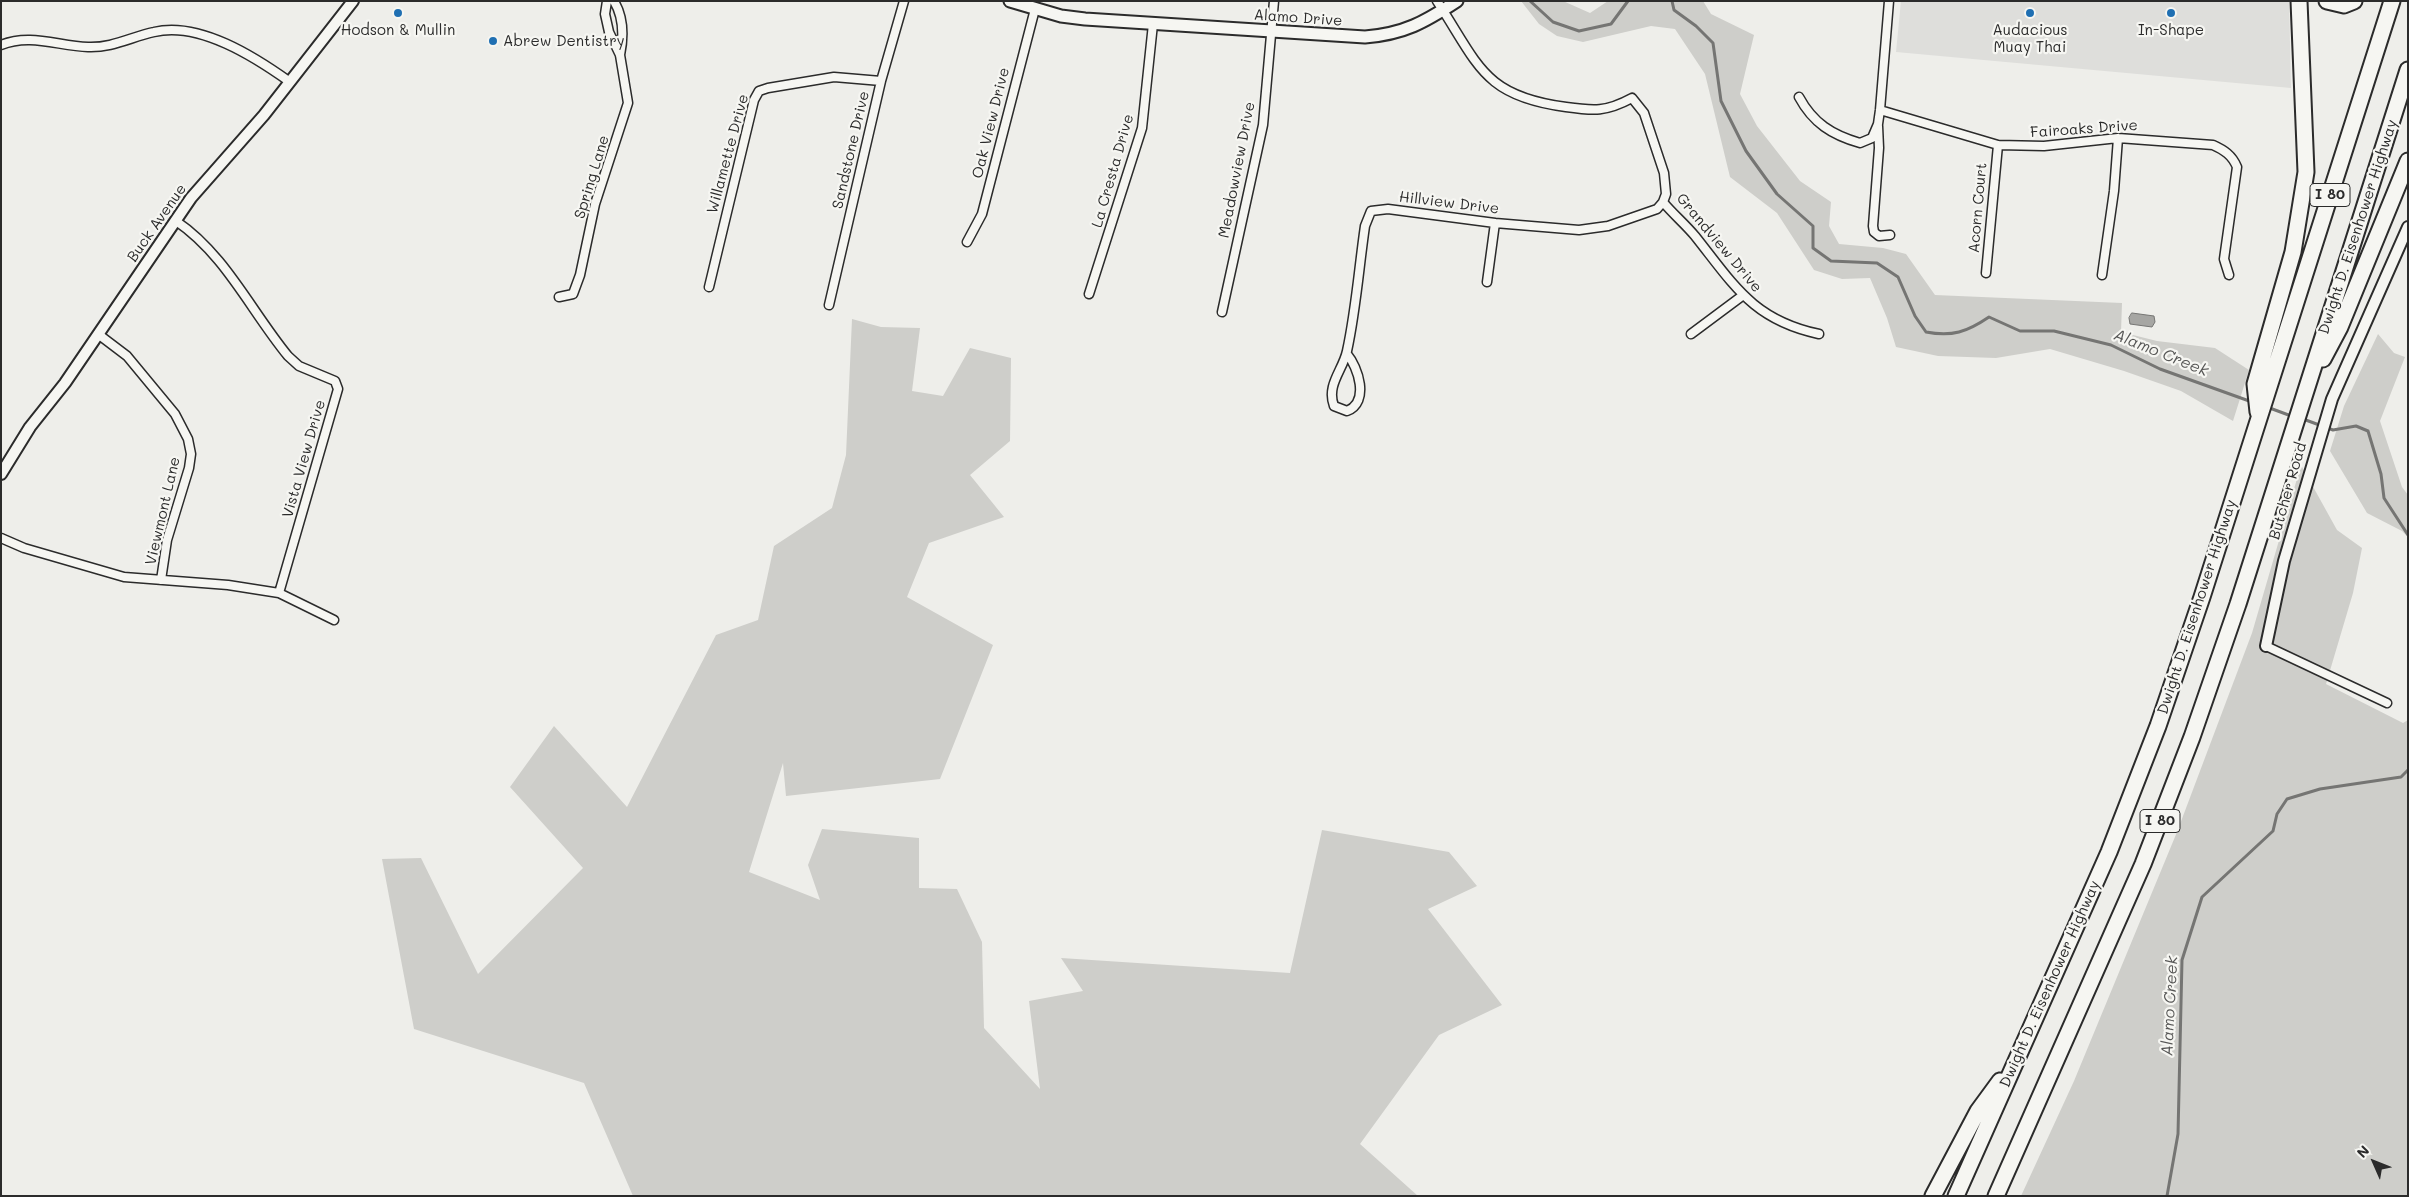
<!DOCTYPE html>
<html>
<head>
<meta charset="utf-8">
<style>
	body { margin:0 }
	#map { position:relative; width:2409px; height:1197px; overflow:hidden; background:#eeeeea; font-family:Mali,sans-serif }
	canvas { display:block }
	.frame { position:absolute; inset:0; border:2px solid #2b2b2b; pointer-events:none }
	.north { position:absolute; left:2349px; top:1137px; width:50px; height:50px; -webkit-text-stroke:4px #f6f6f2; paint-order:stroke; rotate:314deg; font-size:14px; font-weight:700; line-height:20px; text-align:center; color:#2b2b2b }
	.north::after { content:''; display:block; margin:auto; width:18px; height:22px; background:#2b2b2b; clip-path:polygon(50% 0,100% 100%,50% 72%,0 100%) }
</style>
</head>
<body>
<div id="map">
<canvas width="2409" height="1197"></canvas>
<div class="frame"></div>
<div class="north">N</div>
</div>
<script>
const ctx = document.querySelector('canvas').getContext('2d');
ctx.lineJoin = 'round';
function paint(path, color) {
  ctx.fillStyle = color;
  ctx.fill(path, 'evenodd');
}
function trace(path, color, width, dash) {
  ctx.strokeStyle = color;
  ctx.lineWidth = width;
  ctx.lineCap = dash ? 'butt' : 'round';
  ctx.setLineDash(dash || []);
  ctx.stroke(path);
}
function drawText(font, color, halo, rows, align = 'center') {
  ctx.font = font + ' Mali,sans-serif';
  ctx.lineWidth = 4.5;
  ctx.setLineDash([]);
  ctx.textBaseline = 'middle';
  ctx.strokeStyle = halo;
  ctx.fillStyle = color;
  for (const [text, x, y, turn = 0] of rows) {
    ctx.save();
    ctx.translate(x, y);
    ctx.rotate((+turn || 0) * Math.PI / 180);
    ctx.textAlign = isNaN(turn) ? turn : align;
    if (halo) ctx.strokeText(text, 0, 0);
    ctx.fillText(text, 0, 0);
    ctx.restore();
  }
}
paint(new Path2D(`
	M 1901,1 L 2289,1 L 2291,88 L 1896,52 Z`), '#dededb');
paint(new Path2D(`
	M 1521,1 L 1563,1 L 1590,13 L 1608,1 L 1703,1 L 1711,14 L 1754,35 L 1740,94 L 1757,126 L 1800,181 L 1831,202 L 1829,226 L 1839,244 L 1883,248 L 1906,254 L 1935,295 L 2122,303 L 2121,332 L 2157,341 L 2215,348 L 2249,370 L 2233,421 L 2181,391 L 2124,371 L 2050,349 L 1996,358 L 1938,356 L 1896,347 L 1887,318 L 1870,278 L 1842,279 L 1814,270 L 1777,213 L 1730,177 L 1705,74 L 1675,29 L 1651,26 L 1583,42 L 1557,36 L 1539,24 Z
	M 852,319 L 881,327 L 920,328 L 912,391 L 943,396 L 970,348 L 1011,358 L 1010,441 L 970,475 L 1004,517 L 929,543 L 907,597 L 993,645 L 940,779 L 786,796 L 783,763 L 749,872 L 820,900 L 808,865 L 822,829 L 919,838 L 919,888 L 957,889 L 982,942 L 984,1028 L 1040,1089 L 1029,1001 L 1083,991 L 1061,958 L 1290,973 L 1322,830 L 1449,852 L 1477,886 L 1428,909 L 1502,1005 L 1439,1035 L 1360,1144 L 1418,1196 L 633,1196 L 584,1083 L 414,1029 L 382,859 L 421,858 L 478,974 L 583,868 L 510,787 L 554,726 L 627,807 L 716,635 L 758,620 L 774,546 L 832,508 L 846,455 Z
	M 2378,334 L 2394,353 L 2405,357 L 2380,421 L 2402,487 L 2408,495 L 2408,537 L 2402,531 L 2367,513 L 2330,451 L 2344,406 Z
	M 2301,465 L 2337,530 L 2362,548 L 2353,593 L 2326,684 L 2403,723 L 2408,720 L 2408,1196 L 2021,1196 L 2074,1081 L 2177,832 L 2252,633 Z`), '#cececa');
const water = new Path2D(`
	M 2132,313 L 2154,316 L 2155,322 L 2152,327 L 2130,324 L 2129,318 Z`);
paint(water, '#a6a6a3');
trace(water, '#757573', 1);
trace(new Path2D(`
	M 1530,1 L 1553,22 L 1579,31 L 1611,24 L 1628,1
	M 1672,1 L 1674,10 L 1696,26 L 1713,43 L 1721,101 L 1746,151 L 1777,194 L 1813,226 L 1813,248 L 1831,261 L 1877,263 L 1898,277 L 1915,316 L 1926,332 C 1952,337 1967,332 1989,317 L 2020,331 L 2054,331 L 2111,345 L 2160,369 L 2252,402
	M 2267,407 L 2294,417
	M 2303,419 L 2333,430 L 2356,426 L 2368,431 L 2381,474 L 2384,498 L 2408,535
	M 2167,1196 L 2178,1134 L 2182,960 L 2202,897 L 2273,831 L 2277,814 L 2287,799 L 2320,789 L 2401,777 L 2408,770`), '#757573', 3);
const minor = new Path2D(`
	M 614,1 C 624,18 624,36 620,55
	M 1,45 C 30,33 58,46 88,47 C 112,48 131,37 154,32 C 199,21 255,57 290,82
	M 1799,97 C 1813,123 1832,135 1860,143 L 1872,138 L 1878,124 L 1880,110 L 1889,1
	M 1880,110 L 1998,145 L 2044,146 L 2118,138 L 2213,145 C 2224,150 2232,155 2237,167 L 2224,259 L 2229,275
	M 1878,126 L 1879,148 L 1873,226 L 1874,232 L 1879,236 L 1890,235
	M 1663,202 C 1673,214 1685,224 1695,236 C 1734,285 1753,320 1819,334
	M 176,221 C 225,254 251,311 288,356 L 299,366 L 335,381 L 338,389 L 279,593
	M 967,242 L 982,214 L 1035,9
	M 1986,273 L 1998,145
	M 2102,275 L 2114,191 L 2118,138
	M 1487,282 L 1495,223
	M 709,287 L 754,100 L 759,91 L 768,88 L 834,77 L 881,81
	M 1089,294 L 1142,128 L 1153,24
	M 559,297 L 573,294 L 580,275 L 595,204 L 628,103 L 620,55 L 609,32 L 605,14 L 607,1
	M 829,305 L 881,81 L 904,1
	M 1222,312 L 1263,125 L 1274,1
	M 98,334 L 127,356 L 175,414 L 188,439 L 191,454 L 189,468 L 167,540 L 161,580
	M 1691,334 L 1742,296
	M 1347,354 C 1358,367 1370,402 1347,411 L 1334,406 C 1326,385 1343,370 1347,351 C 1356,310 1359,267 1365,226 L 1371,211 L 1388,209 L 1495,223 L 1579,230 L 1608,226 L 1657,209 L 1663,202 L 1666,194 L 1664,173 L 1644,113 L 1632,98 C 1606,112 1594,111 1566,107 C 1483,96 1479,65 1437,1
	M 1,538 L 24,548 L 124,577 L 228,585 L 279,593 L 334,620
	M 2266,646 L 2387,703`);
const tertiary = new Path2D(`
	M 1,474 L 30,427 L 65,383 L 191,198 L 264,115 L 353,1
	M 2266,646 L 2284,561 L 2332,399 L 2408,227`);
const secondary = new Path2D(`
	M 1010,1 L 1061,16 L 1085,19 L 1365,37 C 1404,34 1425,22 1457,1`);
const motorway = new Path2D(`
	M 2327,1 L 2344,5 L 2354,1
	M 2323,359 L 2340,327 L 2408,161
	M 2258,412 L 2255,384 L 2293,252 L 2306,172 L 2299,1
	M 1933,1196 L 1978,1111 L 2000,1081
	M 1956,1196 L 2109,852 L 2158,726 L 2202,597 L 2392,1
	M 1996,1196 L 2143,864 L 2192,737 L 2238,604 L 2408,70`);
trace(minor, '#2b2b2b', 11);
trace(tertiary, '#2b2b2b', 14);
trace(secondary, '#2b2b2b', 15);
trace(motorway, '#2b2b2b', 19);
trace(minor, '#f6f6f2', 8);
trace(tertiary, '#f6f6f2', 10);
trace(secondary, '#f6f6f2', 11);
trace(motorway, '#f6f6f2', 15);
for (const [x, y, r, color] of [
	[398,13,5,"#1f6fb2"],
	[2030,13,5,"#1f6fb2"],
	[2171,13,5,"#1f6fb2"],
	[493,41,5,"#1f6fb2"]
]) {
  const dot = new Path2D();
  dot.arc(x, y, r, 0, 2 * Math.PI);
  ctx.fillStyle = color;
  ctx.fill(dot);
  trace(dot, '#f6f6f2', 2);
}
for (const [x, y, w] of [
	[2330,195,40],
	[2160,821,40]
]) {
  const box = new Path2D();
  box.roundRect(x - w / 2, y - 11.5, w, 23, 4);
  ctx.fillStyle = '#f6f6f2';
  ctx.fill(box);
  trace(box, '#2b2b2b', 1);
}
drawText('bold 14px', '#2b2b2b', null, [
	["I 80",2330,195],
	["I 80",2160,821]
]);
drawText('15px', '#2b2b2b', '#f6f6f2', [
	["Alamo Drive",1298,18,4],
	["Oak View Drive",991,123,-76],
	["Fairoaks Drive",2084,129,-4],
	["Sandstone Drive",851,150,-77],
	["Willamette Drive",728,154,-75],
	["Meadowview Drive",1237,170,-79],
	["La Cresta Drive",1113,171,-74],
	["Spring Lane",592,177,-73],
	["Hillview Drive",1449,203,7],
	["Acorn Court",1978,208,-85],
	["Buck Avenue",157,223,-55],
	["Dwight D. Eisenhower Highway",2358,227,-72],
	["Grandview Drive",1719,243,50],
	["Vista View Drive",304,459,-74],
	["Butcher Road",2288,491,-74],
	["Viewmont Lane",163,511,-77],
	["Dwight D. Eisenhower Highway",2197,607,-72],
	["Dwight D. Eisenhower Highway",2050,984,-66]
]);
drawText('15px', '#2b2b2b', '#f6f6f2', [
	["Hodson & Mullin",398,30],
	["Audacious",2030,30],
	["Muay Thai",2030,47],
	["In-Shape",2171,30],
	["Abrew Dentistry",503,41,"left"]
]);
drawText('italic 16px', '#565655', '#f6f6f2', [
	["Alamo Creek",2161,353,22],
	["Alamo Creek",2170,1006,-87]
]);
</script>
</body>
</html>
